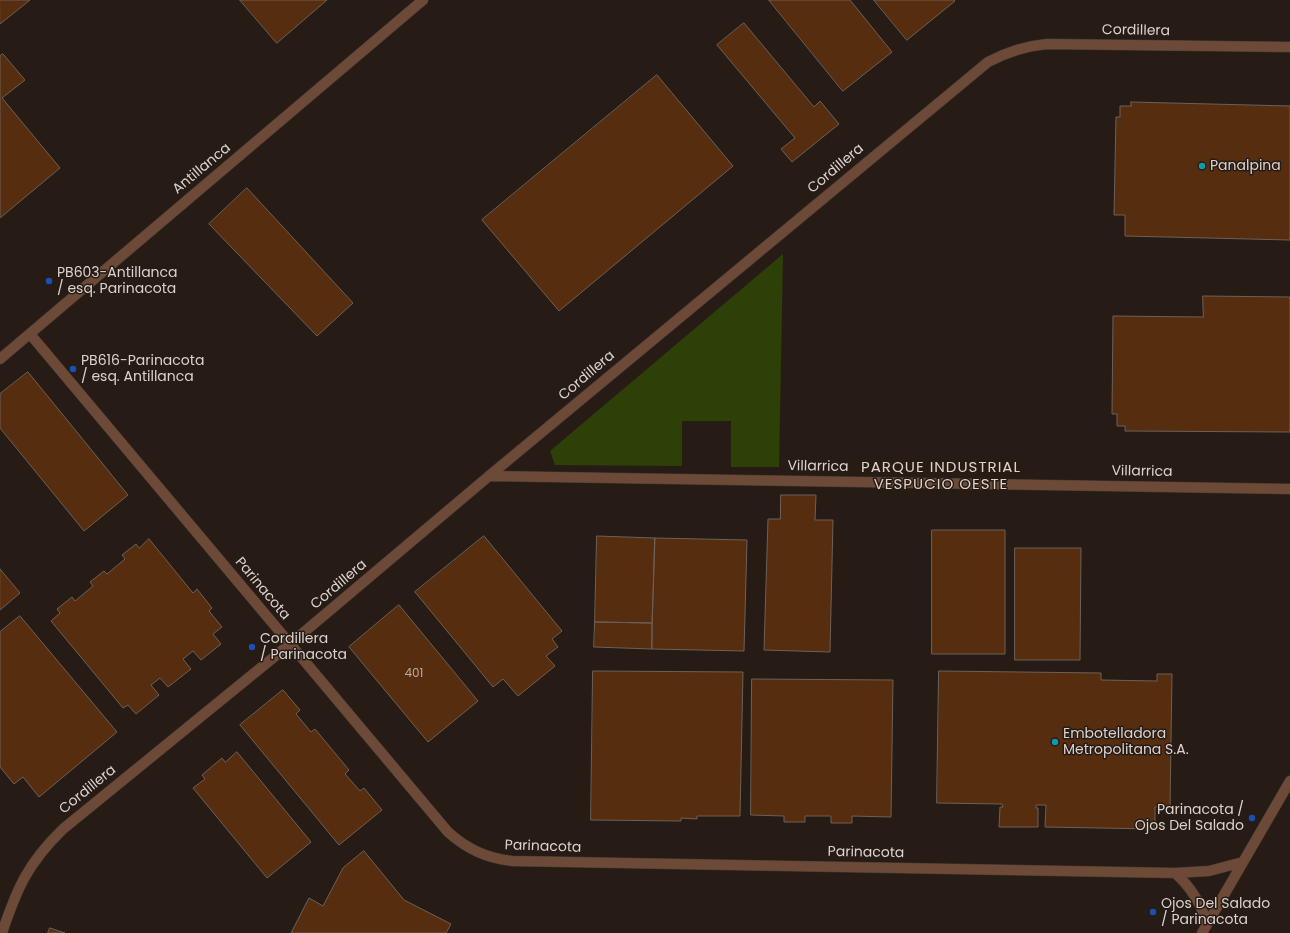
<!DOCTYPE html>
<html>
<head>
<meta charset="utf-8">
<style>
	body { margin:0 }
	canvas { display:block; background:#261c15 }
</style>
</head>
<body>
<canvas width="1290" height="933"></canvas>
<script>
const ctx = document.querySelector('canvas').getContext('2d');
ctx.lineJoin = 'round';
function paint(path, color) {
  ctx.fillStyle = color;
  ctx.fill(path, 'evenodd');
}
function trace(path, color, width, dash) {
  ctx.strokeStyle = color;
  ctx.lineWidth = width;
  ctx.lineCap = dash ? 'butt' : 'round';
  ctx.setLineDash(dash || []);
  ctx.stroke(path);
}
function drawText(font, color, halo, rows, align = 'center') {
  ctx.font = font + ' Poppins,sans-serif';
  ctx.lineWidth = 3;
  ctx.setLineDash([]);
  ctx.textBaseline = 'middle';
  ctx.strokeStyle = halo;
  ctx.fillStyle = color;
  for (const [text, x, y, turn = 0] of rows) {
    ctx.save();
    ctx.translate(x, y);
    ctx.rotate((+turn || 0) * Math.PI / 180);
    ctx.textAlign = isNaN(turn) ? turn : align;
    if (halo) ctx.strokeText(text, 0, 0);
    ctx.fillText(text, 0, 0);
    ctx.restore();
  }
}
paint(new Path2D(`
	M 783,254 L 779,467 L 731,467 L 731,421 L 682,421 L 682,466 L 555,465 L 550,451 Z`), '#2c4007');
const building = new Path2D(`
	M 0,0 L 30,0 L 0,24 Z
	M 240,0 L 327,0 L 277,43 Z
	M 769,0 L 850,0 L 892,52 L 843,91 Z
	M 874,0 L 954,0 L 955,1 L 907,40 Z
	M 744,23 L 814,107 L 820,101 L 839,124 L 792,162 L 781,149 L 795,138 L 717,45 Z
	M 3,54 L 25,80 L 2,98 L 60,168 L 0,218 L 0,56 Z
	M 657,75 L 733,166 L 559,311 L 482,220 Z
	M 1131,102 L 1290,106 L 1290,240 L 1125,236 L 1125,215 L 1114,215 L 1116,117 L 1120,117 L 1120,106 L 1131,106 Z
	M 247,188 L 353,303 L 317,336 L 209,224 Z
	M 1203,296 L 1290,297 L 1290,432 L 1125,431 L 1125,426 L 1117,426 L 1117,414 L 1112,414 L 1113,316 L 1203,317 Z
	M 28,372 L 128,495 L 84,531 L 0,428 L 0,394 Z
	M 781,495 L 816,495 L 815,520 L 833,520 L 830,652 L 764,650 L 768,519 L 780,519 Z
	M 932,530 L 1005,530 L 1005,654 L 932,654 Z
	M 484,536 L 562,631 L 552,639 L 558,647 L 546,656 L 555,666 L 518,696 L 503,679 L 493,687 L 415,592 Z
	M 597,536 L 655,538 L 652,623 L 595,622 Z
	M 655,538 L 747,540 L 744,651 L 652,649 Z
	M 149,539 L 193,593 L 197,589 L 212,608 L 209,611 L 222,627 L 213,634 L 221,644 L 201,660 L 193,651 L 183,659 L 191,669 L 168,687 L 160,678 L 151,685 L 159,695 L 136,714 L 128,705 L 123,708 L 51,621 L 60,613 L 57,609 L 72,597 L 75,601 L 93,586 L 90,582 L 104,571 L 107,574 L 125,559 L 122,555 L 136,544 L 139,548 Z
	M 1015,548 L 1081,548 L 1080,660 L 1015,660 Z
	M 0,569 L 20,593 L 0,610 Z
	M 399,605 L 478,701 L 428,742 L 349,647 Z
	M 20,616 L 117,732 L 39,797 L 23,777 L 14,784 L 0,767 L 0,632 Z
	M 595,622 L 652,623 L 652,649 L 594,647 Z
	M 593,671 L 743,672 L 740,816 L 697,816 L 697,819 L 681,818 L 681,821 L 591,820 Z
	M 939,671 L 1101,673 L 1101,680 L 1157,681 L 1157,674 L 1172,674 L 1170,807 L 1155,807 L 1155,829 L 1045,827 L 1046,805 L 1036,805 L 1036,808 L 1038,808 L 1038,827 L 999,827 L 1000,807 L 1003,807 L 1002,804 L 937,803 Z
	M 752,679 L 893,680 L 891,817 L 852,816 L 852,823 L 831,823 L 831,816 L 805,816 L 805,822 L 784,822 L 784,816 L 751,815 Z
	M 283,690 L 300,710 L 296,714 L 311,732 L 315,729 L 349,770 L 345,774 L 360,791 L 364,788 L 382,810 L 339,845 L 240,725 Z
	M 237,752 L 311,842 L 267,878 L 193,788 L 205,779 L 202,775 L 222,758 L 225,762 Z
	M 364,851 L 404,900 L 451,924 L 446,933 L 291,933 L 309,898 L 323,906 L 343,868 Z
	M 50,928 L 65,933 L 48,933 Z`);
paint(building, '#562e0f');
trace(building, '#6d6058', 1);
const street = new Path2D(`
	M 30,334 L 448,832 C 467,849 486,858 512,861 L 1175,873 L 1209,871 L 1243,862
	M 0,359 L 423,0
	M 489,476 L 1290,489
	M 1175,873 C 1191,887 1201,903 1207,924
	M 2,933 C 17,888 28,863 63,829 L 290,644 L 489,476 L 988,62 C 1007,52 1025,46 1047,44 L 1290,47
	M 1202,933 L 1290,781`);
trace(street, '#433933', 11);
trace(street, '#6c4a37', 10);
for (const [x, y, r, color] of [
	[1202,166,4,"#0f9aa8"],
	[49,281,4,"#1a4fb4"],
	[73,369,4,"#1a4fb4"],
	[252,647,4,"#1a4fb4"],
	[1055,742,4,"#0f9aa8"],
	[1252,818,4,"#1a4fb4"],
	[1153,912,4,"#1a4fb4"]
]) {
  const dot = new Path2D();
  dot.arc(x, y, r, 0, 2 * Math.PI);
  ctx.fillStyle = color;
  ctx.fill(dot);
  trace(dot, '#261c15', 1.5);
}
drawText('12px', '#b9a99e', null, [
	["401",414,674]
]);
drawText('14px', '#dad2ce', '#261c15', [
	["Cordillera",1136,31,1],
	["Antillanca",202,169,-40],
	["Cordillera",836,169,-40],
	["Cordillera",587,376,-40],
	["Villarrica",818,467,1],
	["Villarrica",1142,472,1],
	["Cordillera",339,585,-40],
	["Parinacota",262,589,50],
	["Cordillera",88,790,-39],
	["Parinacota",543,847,2],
	["Parinacota",866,853,1]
]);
drawText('14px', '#dad2ce', '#261c15', [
	["Panalpina",1210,166],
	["PB603-Antillanca",57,273],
	["/ esq. Parinacota",57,289],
	["PB616-Parinacota",81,361],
	["/ esq. Antillanca",81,377],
	["Cordillera",260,639],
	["/ Parinacota",260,655],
	["Embotelladora",1063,734],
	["Metropolitana S.A.",1063,750],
	["Parinacota /",1244,810,"right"],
	["Ojos Del Salado",1244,826,"right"],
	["Ojos Del Salado",1161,904],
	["/ Parinacota",1161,920]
], 'left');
ctx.letterSpacing = '1px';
drawText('15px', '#e1d2c9', '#261c15', [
	["PARQUE INDUSTRIAL",941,468],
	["VESPUCIO OESTE",941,485]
]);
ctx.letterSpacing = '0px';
</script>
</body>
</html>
